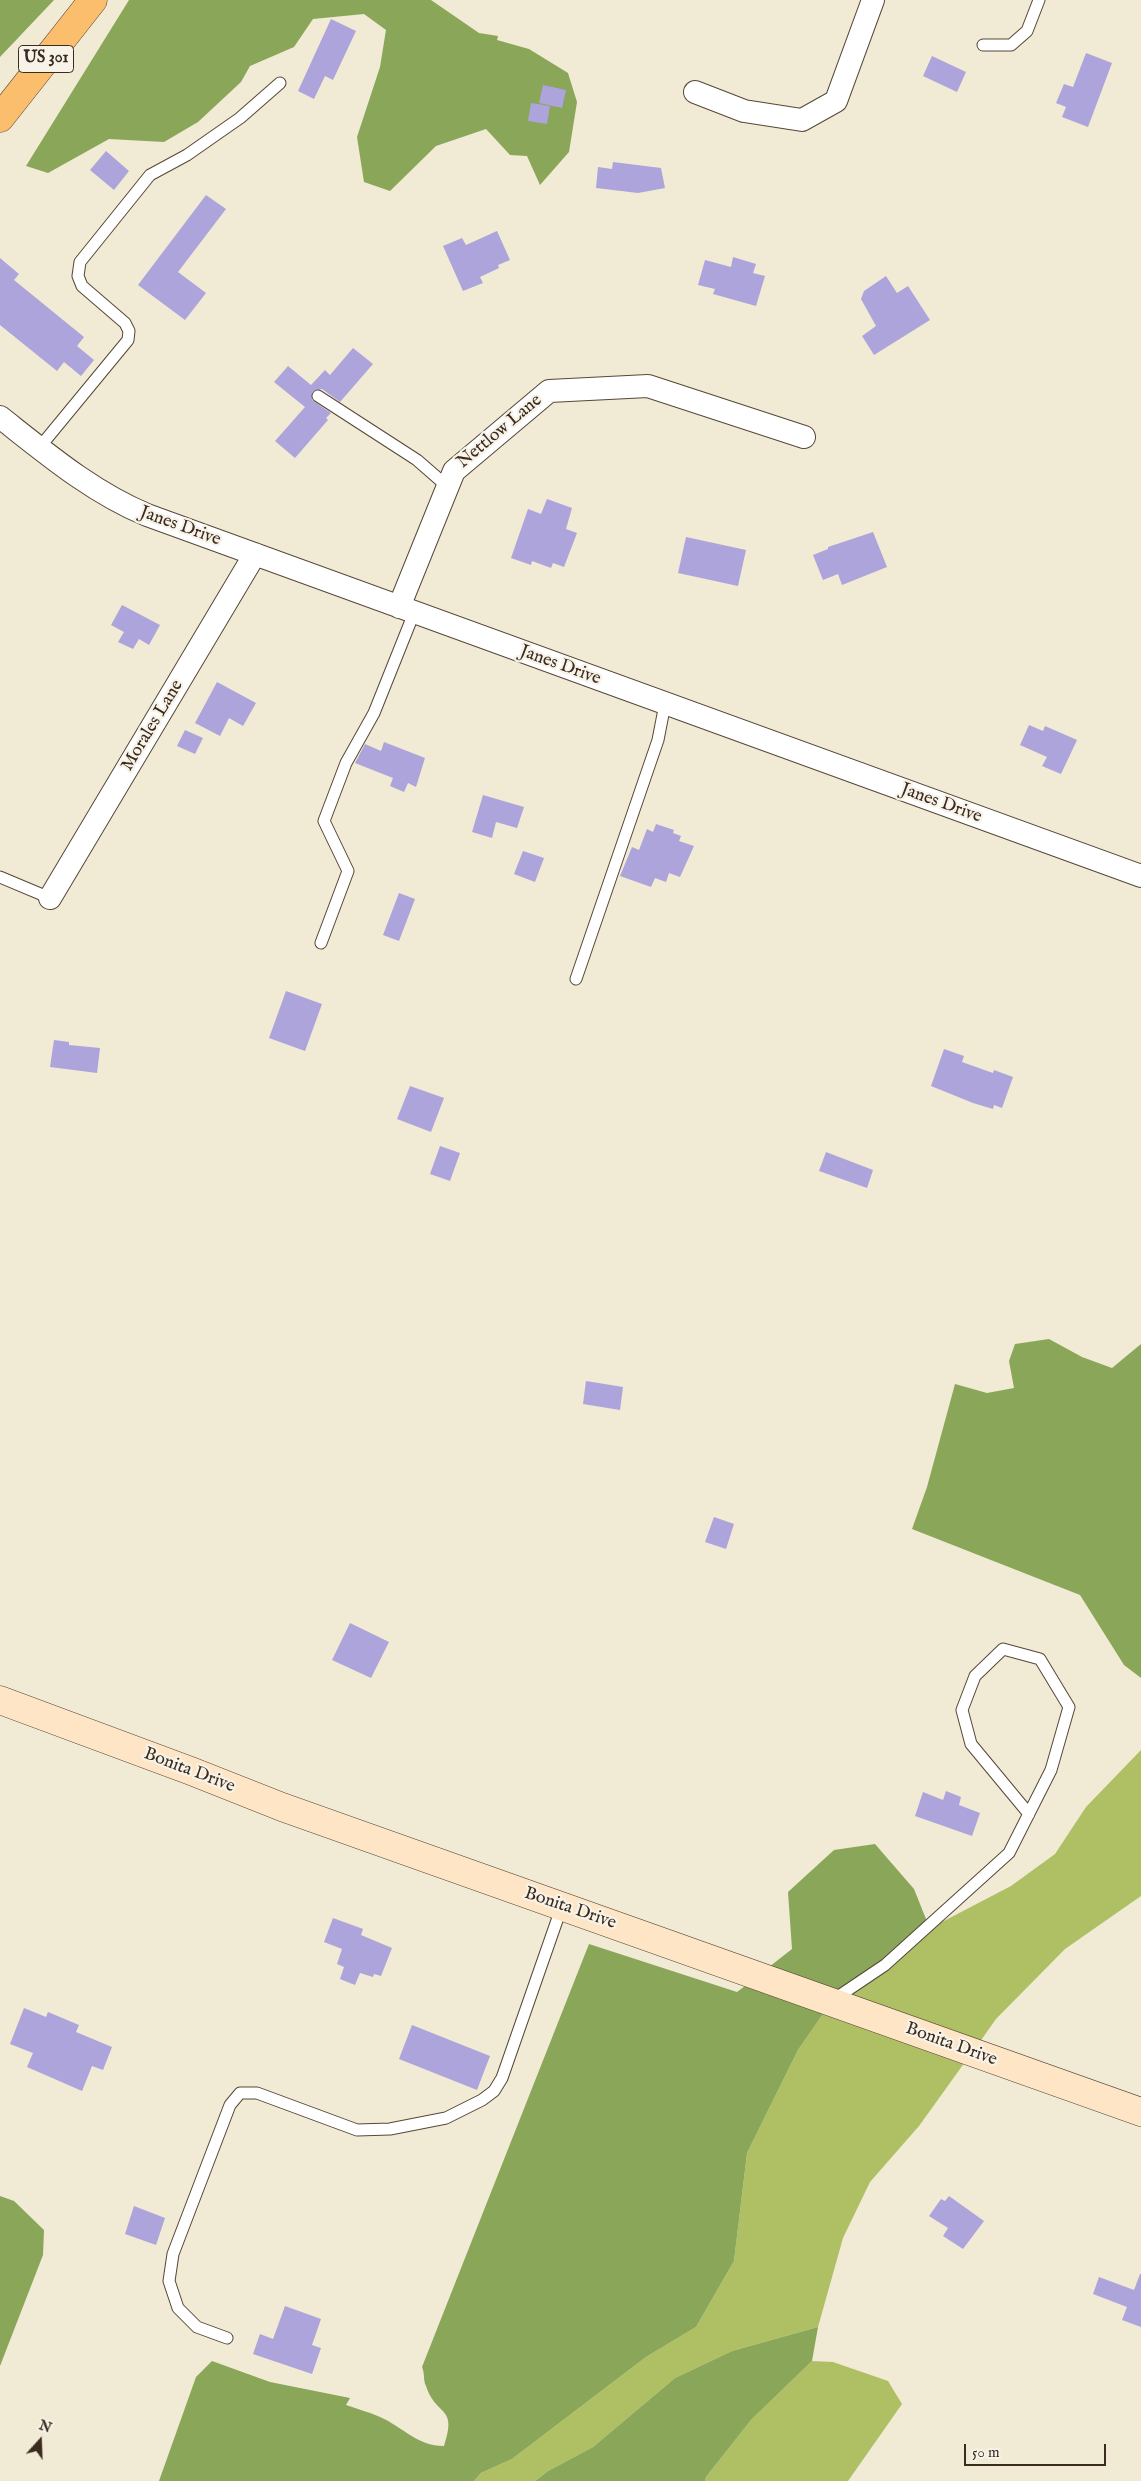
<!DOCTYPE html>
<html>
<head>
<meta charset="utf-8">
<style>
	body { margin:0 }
	#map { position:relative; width:1141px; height:2481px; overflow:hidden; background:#f1ead4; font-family:"IM FELL English",serif }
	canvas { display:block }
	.north { position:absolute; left:15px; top:2416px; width:50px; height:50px; -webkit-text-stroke:4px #f7f3e8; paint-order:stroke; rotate:20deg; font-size:14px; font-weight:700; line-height:20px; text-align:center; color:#3b2a1e }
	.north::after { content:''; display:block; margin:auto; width:18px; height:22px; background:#3b2a1e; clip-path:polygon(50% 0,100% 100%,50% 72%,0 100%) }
	.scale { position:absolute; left:964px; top:2444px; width:142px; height:22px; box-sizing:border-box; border:2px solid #3b2a1e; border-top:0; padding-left:6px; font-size:15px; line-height:18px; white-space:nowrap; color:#3b2a1e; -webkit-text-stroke:4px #f7f3e8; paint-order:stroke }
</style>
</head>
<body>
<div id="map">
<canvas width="1141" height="2481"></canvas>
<div class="north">N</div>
<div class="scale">50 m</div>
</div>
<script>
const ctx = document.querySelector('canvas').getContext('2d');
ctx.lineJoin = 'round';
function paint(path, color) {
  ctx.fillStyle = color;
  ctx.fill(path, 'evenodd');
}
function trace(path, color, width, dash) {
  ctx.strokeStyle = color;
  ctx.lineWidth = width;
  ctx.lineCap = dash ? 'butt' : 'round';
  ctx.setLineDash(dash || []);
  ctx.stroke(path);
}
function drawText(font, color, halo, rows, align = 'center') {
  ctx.font = font + ' "IM FELL English",serif';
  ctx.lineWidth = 4.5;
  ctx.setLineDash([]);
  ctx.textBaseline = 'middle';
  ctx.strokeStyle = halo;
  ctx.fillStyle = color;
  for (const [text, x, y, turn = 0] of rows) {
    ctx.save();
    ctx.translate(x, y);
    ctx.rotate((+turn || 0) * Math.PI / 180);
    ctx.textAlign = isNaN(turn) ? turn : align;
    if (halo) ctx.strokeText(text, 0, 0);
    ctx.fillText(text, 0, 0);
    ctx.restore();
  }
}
paint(new Path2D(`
	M 1141,1750 L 1141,1896 L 1065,1949 L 996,2019 L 979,2043 L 845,1994 L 940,1923 L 1011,1886 L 1055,1854 L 1086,1807 Z
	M 825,2011 L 965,2062 L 919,2126 L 870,2182 L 843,2238 L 818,2327 L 732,2351 L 675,2378 L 593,2447 L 548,2471 L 535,2481 L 474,2481 L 481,2473 L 512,2459 L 646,2357 L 696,2327 L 734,2261 L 747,2153 L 798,2050 Z
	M 812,2361 L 833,2362 L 888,2381 L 902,2404 L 848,2481 L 705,2481 L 706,2477 L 751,2420 Z`), '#aec063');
paint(new Path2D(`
	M 0,0 L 54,0 L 0,57 Z
	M 129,0 L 431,0 L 479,33 L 498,36 L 497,40 L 529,49 L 568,73 L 577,102 L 569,152 L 540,185 L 527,156 L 510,155 L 486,129 L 436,146 L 390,191 L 364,182 L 357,137 L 380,67 L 386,30 L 364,14 L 313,19 L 294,47 L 250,66 L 241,82 L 198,122 L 164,142 L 109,139 L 48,173 L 26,166 Z
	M 1049,1339 L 1082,1357 L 1112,1368 L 1141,1344 L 1141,1678 L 1124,1665 L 1080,1595 L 912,1529 L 927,1487 L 955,1384 L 987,1393 L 1014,1388 L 1009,1361 L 1015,1344 Z
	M 875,1844 L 914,1889 L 930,1929 L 845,1994 L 769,1967 L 792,1949 L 788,1892 L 834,1850 Z
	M 589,1944 L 737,1992 L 749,1983 L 825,2011 L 798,2050 L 747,2153 L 734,2261 L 696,2327 L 646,2357 L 512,2459 L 481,2473 L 474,2481 L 159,2481 L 196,2377 L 212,2361 L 270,2382 L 350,2398 L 346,2405 C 357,2409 369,2412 380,2417 C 403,2427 417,2446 444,2446 C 458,2405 436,2417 426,2386 C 423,2380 425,2374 422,2367 Z
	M 0,2196 L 14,2201 L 44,2230 L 43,2255 L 0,2366 Z
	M 818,2327 L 812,2361 L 751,2420 L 706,2477 L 705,2481 L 535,2481 L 548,2471 L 593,2447 L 675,2378 L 732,2351 Z`), '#8aa659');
paint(new Path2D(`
	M 331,19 L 356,31 L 333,80 L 325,76 L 314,99 L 298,91 Z
	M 1086,53 L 1112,63 L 1088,127 L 1062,117 L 1066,107 L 1056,103 L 1064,84 L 1073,87 Z
	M 932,56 L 966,72 L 957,92 L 923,76 Z
	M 543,85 L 566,90 L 562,108 L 539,103 Z
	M 531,103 L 550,106 L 547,124 L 528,121 Z
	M 106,151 L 129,171 L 114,190 L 90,170 Z
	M 613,162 L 661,168 L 665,188 L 638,193 L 596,188 L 598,167 L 612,169 Z
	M 206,195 L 226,209 L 178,272 L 206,293 L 185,320 L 138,285 Z
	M 497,231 L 510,260 L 498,265 L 499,268 L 480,277 L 483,283 L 463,291 L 443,246 L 462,238 L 466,245 Z
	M 733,257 L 756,264 L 753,273 L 765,276 L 756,306 L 713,294 L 715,289 L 698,285 L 705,260 L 731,267 Z
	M 0,258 L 19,274 L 14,280 L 84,337 L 77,346 L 94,360 L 81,376 L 64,362 L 57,371 L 0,325 Z
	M 886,276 L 897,293 L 908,286 L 930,320 L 874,355 L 862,336 L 876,326 L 861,299 L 864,291 Z
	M 353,348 L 373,364 L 340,402 L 322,389 L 312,392 L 312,400 L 331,413 L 326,418 L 328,420 L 295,458 L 275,441 L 305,407 L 274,382 L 288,366 L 311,385 L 325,370 L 330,375 Z
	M 547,499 L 572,508 L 566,529 L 577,533 L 564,567 L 553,563 L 551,568 L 532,561 L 531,565 L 511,558 L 528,509 L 541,514 Z
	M 873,532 L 887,567 L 842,585 L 838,574 L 823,580 L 813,555 L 828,549 L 828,547 Z
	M 686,537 L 746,550 L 738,586 L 678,573 Z
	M 122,605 L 160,625 L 149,645 L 139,639 L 133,649 L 118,642 L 124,632 L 111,625 Z
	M 217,682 L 256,703 L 243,726 L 229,718 L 220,736 L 195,723 Z
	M 1029,725 L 1043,731 L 1045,726 L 1077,740 L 1061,774 L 1042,766 L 1047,757 L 1020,745 Z
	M 185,730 L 203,738 L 195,754 L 177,746 Z
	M 384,742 L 425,758 L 416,787 L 408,783 L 404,792 L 390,786 L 393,778 L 355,763 L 365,744 L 381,751 Z
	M 483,795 L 524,807 L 517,828 L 496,822 L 492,838 L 472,832 Z
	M 656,824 L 674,830 L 673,833 L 681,836 L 679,841 L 694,846 L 680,877 L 669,873 L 666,882 L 655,878 L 651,887 L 620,876 L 632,847 L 639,850 L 647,829 L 653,832 Z
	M 523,851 L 544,858 L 535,882 L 514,874 Z
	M 399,893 L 415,899 L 399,941 L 383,935 Z
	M 286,991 L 322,1004 L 305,1051 L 269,1038 Z
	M 54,1040 L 69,1042 L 69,1045 L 100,1048 L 97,1073 L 50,1067 Z
	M 944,1049 L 964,1056 L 962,1062 L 993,1073 L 994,1070 L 1013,1077 L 1002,1108 L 994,1105 L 993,1109 L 973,1103 L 931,1086 Z
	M 410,1086 L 444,1098 L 431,1132 L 397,1119 Z
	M 440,1146 L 460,1153 L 450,1181 L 430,1174 Z
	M 826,1152 L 873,1170 L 867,1188 L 819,1171 Z
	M 586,1381 L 623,1387 L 620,1410 L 583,1404 Z
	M 714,1517 L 734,1524 L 726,1549 L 705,1542 Z
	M 350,1623 L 389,1642 L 371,1678 L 332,1660 Z
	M 946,1791 L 961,1797 L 959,1805 L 980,1813 L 972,1836 L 915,1816 L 923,1792 L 943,1800 Z
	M 333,1918 L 363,1929 L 361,1935 L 392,1948 L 381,1976 L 374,1974 L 373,1977 L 360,1973 L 355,1985 L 340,1979 L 344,1967 L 337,1964 L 342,1949 L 324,1942 Z
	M 24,2008 L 46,2017 L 48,2012 L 79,2025 L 76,2032 L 112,2047 L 103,2070 L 92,2066 L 82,2091 L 27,2067 L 33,2053 L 10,2044 Z
	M 412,2025 L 490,2056 L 477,2090 L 399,2059 Z
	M 949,2196 L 984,2221 L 963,2249 L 943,2236 L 948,2228 L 929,2216 L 941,2199 L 945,2201 Z
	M 134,2206 L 165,2218 L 156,2245 L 125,2234 Z
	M 1140,2274 L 1141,2274 L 1141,2327 L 1122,2320 L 1127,2307 L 1093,2294 L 1099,2277 L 1134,2290 Z
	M 285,2306 L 321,2319 L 312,2345 L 321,2348 L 312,2374 L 253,2354 L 260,2334 L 273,2339 Z`), '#ada4db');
const lane = new Path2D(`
	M 983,45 L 1011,45 L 1027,31 L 1039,0
	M 318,396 L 417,460 L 448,487
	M 39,448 L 128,340 L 129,331 L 125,323 L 82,286 L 78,276 L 80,262 L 150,175 L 187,155 L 240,118 L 280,83
	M 0,877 L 50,898
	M 321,943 L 348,871 L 324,821 L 346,763 L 374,713 L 414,613
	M 576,979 L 658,740 L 665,704
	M 833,2000 L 885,1965 L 1009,1853 L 1051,1770 L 1069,1707 L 1040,1659 L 1003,1649 L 975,1676 L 962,1710 L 971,1744 L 1029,1814
	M 227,2338 L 197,2327 L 178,2308 L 169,2281 L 173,2254 L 230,2105 L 240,2093 L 257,2093 L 357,2130 L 390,2129 L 446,2118 L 482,2100 L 494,2091 L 502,2078 L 562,1906`);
const street = new Path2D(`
	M 695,92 L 744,111 L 802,120 L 836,101 L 873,0
	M 0,417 C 47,454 92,492 147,515 L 1141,876
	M 399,607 L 454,471 L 549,391 L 648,386 L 804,437
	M 50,898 L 255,554`);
const secondary = new Path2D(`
	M 0,1700 L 191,1771 L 282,1807 L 1141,2112`);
const primary = new Path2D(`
	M 0,118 L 93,0`);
trace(lane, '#564739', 13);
trace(street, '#564739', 24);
trace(secondary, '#564739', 29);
trace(primary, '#564739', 29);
trace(lane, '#fff', 11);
trace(street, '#fff', 22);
trace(secondary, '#fde5c5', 28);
trace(primary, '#fabe6d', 28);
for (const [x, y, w] of [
	[46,59,55]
]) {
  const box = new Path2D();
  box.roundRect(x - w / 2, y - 13.5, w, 27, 4);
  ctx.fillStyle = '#f7f3e8';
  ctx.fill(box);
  trace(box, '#3b2a1e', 1);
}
drawText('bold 16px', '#3b2a1e', null, [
	["US 301",46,59]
]);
drawText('18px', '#3b2a1e', '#f7f3e8', [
	["Nettlow Lane",500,432,-40],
	["Janes Drive",180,527,20],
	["Janes Drive",560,666,20],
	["Morales Lane",153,726,-59],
	["Janes Drive",941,804,20],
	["Bonita Drive",189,1771,21],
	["Bonita Drive",570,1909,19],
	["Bonita Drive",951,2045,20]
]);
</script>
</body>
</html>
